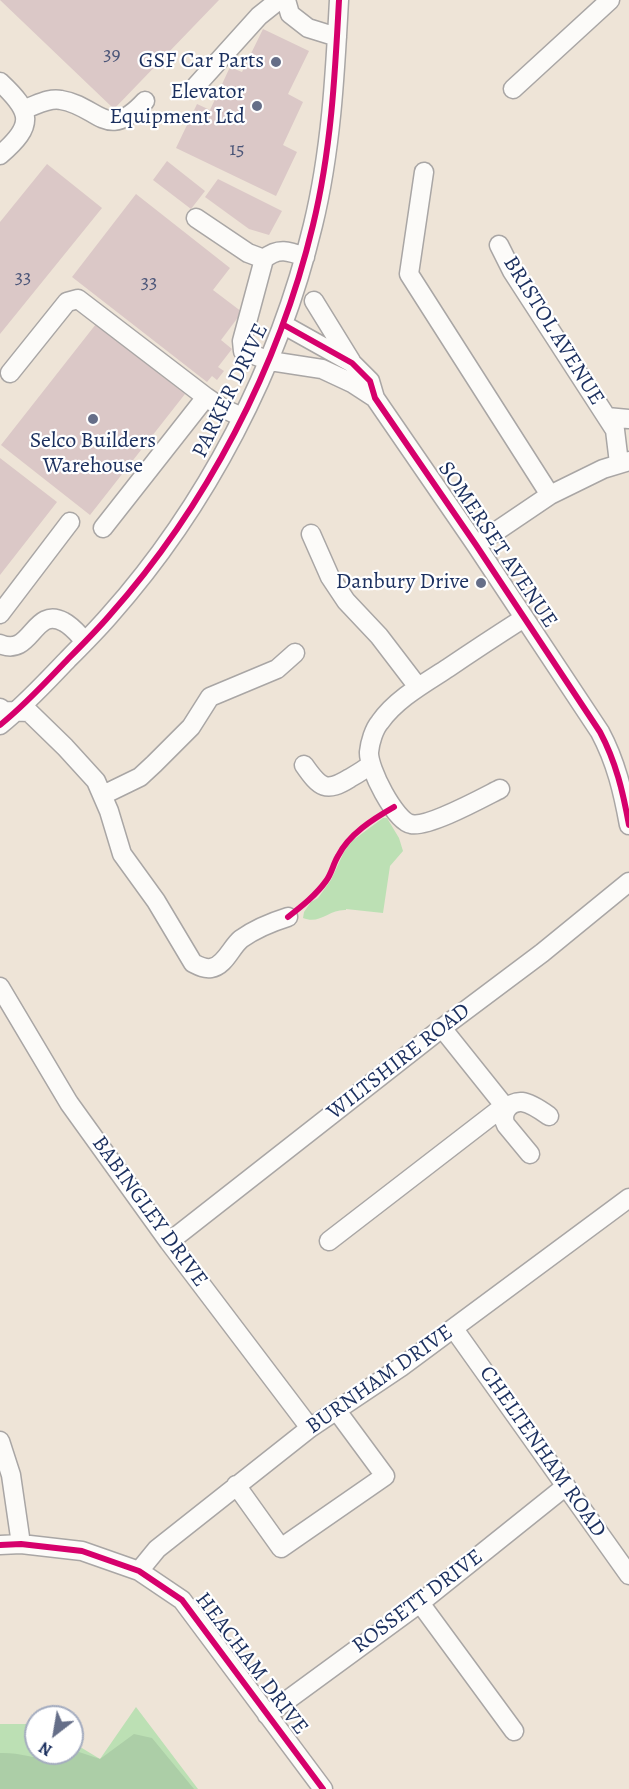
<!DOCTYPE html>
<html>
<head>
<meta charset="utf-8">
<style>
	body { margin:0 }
	#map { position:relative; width:629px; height:1789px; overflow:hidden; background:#eee4d7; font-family:Alegreya,serif }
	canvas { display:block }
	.north { position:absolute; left:24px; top:1705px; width:60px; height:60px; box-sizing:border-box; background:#fff; border:2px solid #a4acbf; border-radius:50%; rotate:211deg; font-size:16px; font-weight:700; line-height:24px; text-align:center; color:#1b2f5e }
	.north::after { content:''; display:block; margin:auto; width:21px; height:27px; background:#656e88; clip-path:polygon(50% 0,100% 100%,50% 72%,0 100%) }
</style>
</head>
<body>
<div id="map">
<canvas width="629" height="1789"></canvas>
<div class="north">N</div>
</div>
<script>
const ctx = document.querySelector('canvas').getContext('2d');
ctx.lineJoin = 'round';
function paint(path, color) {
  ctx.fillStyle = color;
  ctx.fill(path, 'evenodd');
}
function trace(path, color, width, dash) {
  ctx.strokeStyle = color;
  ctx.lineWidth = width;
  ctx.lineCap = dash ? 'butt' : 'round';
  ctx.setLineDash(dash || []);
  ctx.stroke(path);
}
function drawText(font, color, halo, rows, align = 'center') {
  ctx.font = font + ' Alegreya,serif';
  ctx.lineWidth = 4.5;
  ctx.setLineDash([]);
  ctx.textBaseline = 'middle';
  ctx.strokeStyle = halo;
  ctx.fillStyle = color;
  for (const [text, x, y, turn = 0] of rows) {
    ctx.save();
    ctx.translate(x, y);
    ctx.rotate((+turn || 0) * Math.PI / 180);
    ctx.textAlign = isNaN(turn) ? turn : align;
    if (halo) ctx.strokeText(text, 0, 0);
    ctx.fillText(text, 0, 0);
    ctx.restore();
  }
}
paint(new Path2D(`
	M 383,818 L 387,818 L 399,838 L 403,851 L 390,866 L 383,913 L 346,909 L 346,910 C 329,909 320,925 303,918 L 304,912 L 311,902 L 318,898 L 331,880 L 344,852 L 352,841 Z
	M 136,1707 L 198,1789 L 0,1789 L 0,1724 L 31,1724 L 36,1726 L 36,1753 L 72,1753 L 72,1742 L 100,1759 Z`), '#bce0b4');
paint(new Path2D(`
	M 134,1734 L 152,1738 L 194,1789 L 0,1789 L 0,1753 C 31,1752 43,1767 76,1751 L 100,1759 Z`), '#accea7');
paint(new Path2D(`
	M 0,0 L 219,0 L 114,109 Z
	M 263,29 L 309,51 L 288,94 L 303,102 L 283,145 L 297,152 L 276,196 L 176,148 L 197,104 L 210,110 L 230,67 L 242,72 Z
	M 167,161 L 205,191 L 191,209 L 153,180 Z
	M 47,164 L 102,208 L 0,334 L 0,222 Z
	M 218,179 L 282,211 L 269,235 L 249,229 L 205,197 Z
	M 136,194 L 230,268 L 213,290 L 242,312 L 221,340 L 232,349 L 218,367 L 224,371 L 217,380 L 212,376 L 207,382 L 72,277 Z
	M 96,324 L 185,394 L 90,515 L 1,445 Z
	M 0,458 L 57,502 L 0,575 Z`), '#dbc8c7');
const minor = new Path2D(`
	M 286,0 L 290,14 L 308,28 L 337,37
	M 0,82 C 32,112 35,125 0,155
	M 195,87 L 259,16 L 279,0
	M 513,89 L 610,0
	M 24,109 C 35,106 49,97 61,100 C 99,106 106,143 145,101
	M 424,172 L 409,274 L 550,495
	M 196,218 L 248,253 L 264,259
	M 499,245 L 512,271 L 615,430 L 619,463
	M 305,257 C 289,251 278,247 264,259 L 242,341 L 243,351 L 270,361 L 322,369 L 352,383 L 375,398
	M 314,301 L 351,361
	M 284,325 L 352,363 L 370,381 L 375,398 L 476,545 L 600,732 C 616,762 623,792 629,825
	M 10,373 L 67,302 L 78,299 L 206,397
	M 607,417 L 629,419
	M 103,528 L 206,397 L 222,408 L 242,417
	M 311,534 L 330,577 L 346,601 L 379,636 L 418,687
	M 476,545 L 550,495 L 603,469 L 629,461
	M 0,614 L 70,522
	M 0,644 C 32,658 33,605 64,622 C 72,626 79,635 85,641
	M 0,708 L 4,711 L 29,712 L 65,747 L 96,781 L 109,811 L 122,854 L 156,901 L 193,963 C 199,966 204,969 211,968 C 225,966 231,947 241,939 C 255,929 272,922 288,917
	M 0,725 C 25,705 46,682 68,659 C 82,645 96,631 109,616 C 206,507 279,367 313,225 C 331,151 335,76 339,0
	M 304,765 C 320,788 326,793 350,778 C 357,774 364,770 370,765
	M 500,789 C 484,797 428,828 411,824 C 395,821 368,768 369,752 C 370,742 374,729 380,722 C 396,699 425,683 448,668 C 473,651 499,634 524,618
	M 103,795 L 140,777 L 154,764 L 191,727 L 210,697 L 277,669 L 295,653
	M 0,987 L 69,1103 L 169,1242 L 310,1428
	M 442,1028 L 506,1108
	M 530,1154 L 506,1125 C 500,1114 509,1101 522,1102 C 531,1103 542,1111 549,1116
	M 329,1241 L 504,1106
	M 169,1242 L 442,1028 L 542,953 L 629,882
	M 454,1329 L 629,1575
	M 0,1441 L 11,1475 L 21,1544
	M 236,1485 L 281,1548 L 385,1476 L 337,1411
	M 0,1545 L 21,1544 L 82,1551 L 139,1571 L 182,1600 L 323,1789
	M 139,1571 L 157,1549 L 310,1428 L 401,1367 L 629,1198
	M 420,1603 L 514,1731
	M 267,1715 L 420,1603 L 566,1486`);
trace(minor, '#a9a6a5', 21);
trace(minor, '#fcfbf9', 18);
trace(new Path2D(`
	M 284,325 L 352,363 L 370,381 L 375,398 L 476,545 L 600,732 C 616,762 623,792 629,825
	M 0,725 C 25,705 46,682 68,659 C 82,645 96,631 109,616 C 206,507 279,367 313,225 C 331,151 335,76 339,0
	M 288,917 C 302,906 316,895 326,881 C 332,873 333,864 338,856 C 349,834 373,819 394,807
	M 0,1545 L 21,1544 L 82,1551 L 139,1571 L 182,1600 L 323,1789`), '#d6006c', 6);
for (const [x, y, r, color] of [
	[276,62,6,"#656e88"],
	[257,106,6,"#656e88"],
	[93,419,6,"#656e88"],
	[481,583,6,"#656e88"]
]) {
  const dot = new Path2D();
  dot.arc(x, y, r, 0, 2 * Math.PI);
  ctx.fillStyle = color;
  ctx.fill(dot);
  trace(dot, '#fff', 2);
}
drawText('20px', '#4b5578', null, [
	["39",112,55],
	["15",237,150],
	["33",23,278],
	["33",149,283]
]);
drawText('22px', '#1b2f5e', '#fff', [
	["GSF Car Parts",264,62],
	["Elevator",245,93],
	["Equipment Ltd",245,118],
	["Selco Builders",93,442,"center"],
	["Warehouse",93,467,"center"],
	["Danbury Drive",469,583]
], 'right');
drawText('22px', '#1b2f5e', '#fff', [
	["BRISTOL AVENUE",553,331,58],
	["PARKER DRIVE",231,391,-64],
	["SOMERSET AVENUE",497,545,56],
	["WILTSHIRE ROAD",399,1062,-38],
	["BABINGLEY DRIVE",149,1212,54],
	["BURNHAM DRIVE",380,1380,-35],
	["CHELTENHAM ROAD",542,1452,55],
	["ROSSETT DRIVE",418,1602,-37],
	["HEACHAM DRIVE",251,1664,53]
]);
</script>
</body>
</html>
